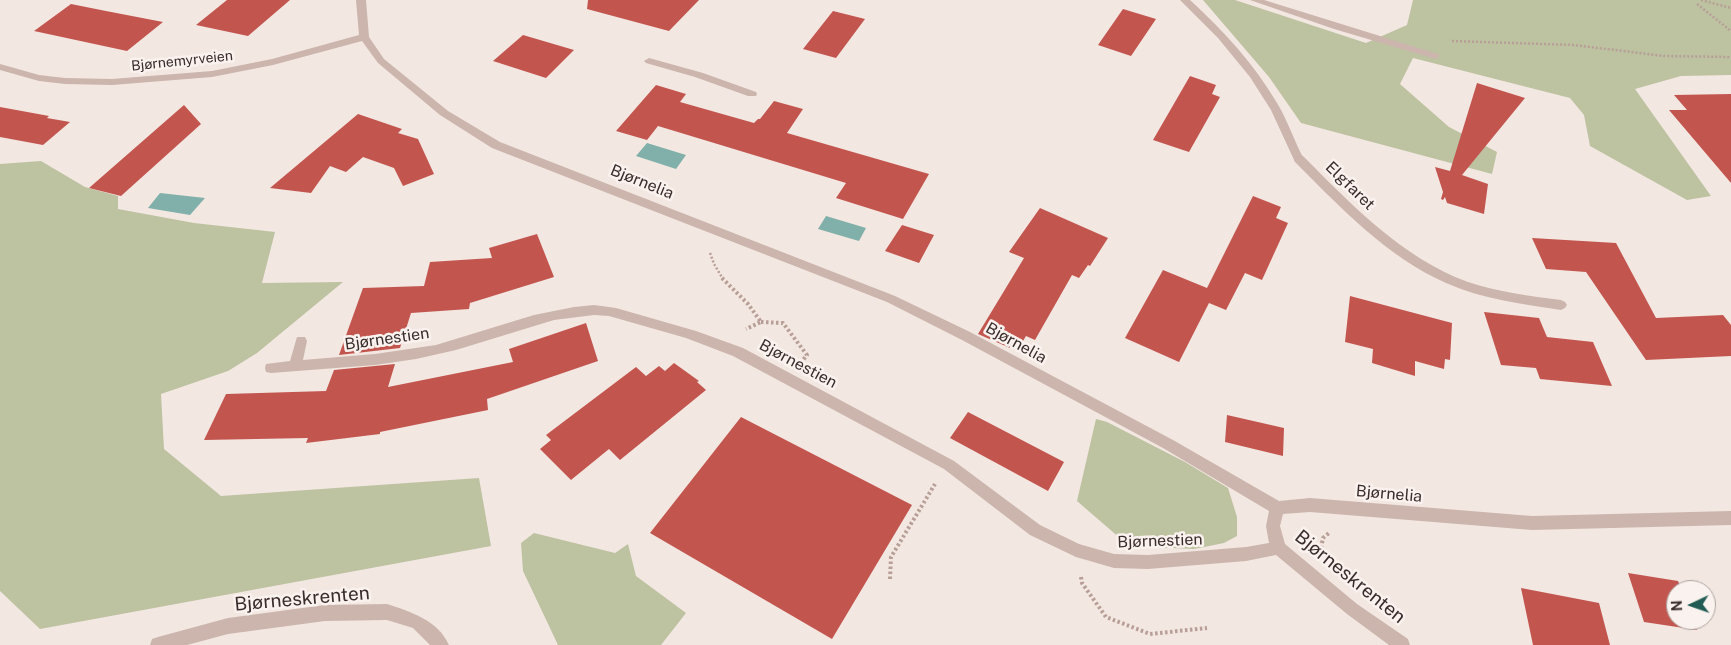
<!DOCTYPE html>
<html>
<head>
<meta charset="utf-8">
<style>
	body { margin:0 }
	#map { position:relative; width:1731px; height:645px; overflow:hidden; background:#f3e7e1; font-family:"Public Sans",sans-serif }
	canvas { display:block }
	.north { position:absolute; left:1666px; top:580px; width:50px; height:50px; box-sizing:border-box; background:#faf2ee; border:1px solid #ada3a0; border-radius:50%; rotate:267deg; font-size:14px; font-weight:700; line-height:20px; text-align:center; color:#3a2d2b }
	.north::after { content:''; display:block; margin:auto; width:18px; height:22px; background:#215b54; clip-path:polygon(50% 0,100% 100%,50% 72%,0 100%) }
</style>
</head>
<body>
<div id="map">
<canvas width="1731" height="645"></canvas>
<div class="north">N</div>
</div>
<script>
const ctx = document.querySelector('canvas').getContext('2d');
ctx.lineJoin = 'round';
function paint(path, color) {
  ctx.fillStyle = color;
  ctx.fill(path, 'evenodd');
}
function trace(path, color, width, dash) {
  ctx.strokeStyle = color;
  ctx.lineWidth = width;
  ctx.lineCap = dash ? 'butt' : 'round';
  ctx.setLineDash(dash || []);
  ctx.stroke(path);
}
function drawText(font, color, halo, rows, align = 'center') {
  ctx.font = font + ' "Public Sans",sans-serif';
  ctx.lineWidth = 5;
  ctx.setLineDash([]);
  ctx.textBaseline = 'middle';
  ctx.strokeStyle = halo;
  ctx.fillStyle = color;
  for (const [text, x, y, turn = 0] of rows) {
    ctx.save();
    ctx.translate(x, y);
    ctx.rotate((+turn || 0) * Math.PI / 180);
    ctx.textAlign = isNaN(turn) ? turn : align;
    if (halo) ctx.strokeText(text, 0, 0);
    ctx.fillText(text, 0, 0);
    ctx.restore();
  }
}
paint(new Path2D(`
	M 1203,0 L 1235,0 L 1366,43 L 1407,25 L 1413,0 L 1731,0 L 1731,75 L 1681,76 L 1635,89 L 1711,196 L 1687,200 L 1590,146 L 1584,115 L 1570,98 L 1413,58 L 1400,84 L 1449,127 L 1497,152 L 1492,174 L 1301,123 L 1269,77 Z
	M 41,161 L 85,187 L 118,196 L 118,209 L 194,223 L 275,232 L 262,283 L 343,282 L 257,353 L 228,371 L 161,394 L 164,449 L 221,496 L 479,478 L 491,546 L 40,629 L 0,591 L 0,164 Z
	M 1096,419 L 1107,422 L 1185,462 L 1228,488 L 1237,517 L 1237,536 L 1224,543 L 1194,549 L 1129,546 L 1077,501 Z
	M 534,533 L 615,553 L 628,544 L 636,576 L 686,613 L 661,645 L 558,645 L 523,571 L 521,543 Z`), '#bdc2a1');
paint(new Path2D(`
	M 647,143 L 686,155 L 676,169 L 636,156 Z
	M 160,193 L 205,198 L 190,215 L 148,208 Z
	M 826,216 L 866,228 L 859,241 L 818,229 Z`), '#80b0a9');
paint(new Path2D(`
	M 227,0 L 290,0 L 248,36 L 196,25 Z
	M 588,0 L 699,0 L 669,31 L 587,9 Z
	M 71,4 L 106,11 L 163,22 L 127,51 L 34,31 Z
	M 1123,9 L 1156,19 L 1131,56 L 1098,45 Z
	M 833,11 L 865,19 L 836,58 L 803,49 Z
	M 523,35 L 574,50 L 546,78 L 493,61 Z
	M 1190,76 L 1216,85 L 1212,94 L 1220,97 L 1189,152 L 1153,140 Z
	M 1477,83 L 1525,98 L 1462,175 L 1488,184 L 1484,214 L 1447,203 L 1445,197 L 1443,200 L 1441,199 L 1443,192 L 1435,167 L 1450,171 Z
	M 656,85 L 686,94 L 680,102 L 754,123 L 758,119 L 760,119 L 774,101 L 803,109 L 787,133 L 929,174 L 903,219 L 836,198 L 846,183 L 658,126 L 647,140 L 616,131 Z
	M 1731,94 L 1731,183 L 1669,110 L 1687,110 L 1674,95 Z
	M 184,105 L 201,124 L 121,196 L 89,188 Z
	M 0,107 L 49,116 L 47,118 L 70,122 L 43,145 L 0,137 Z
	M 358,114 L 402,129 L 398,133 L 418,139 L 434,174 L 403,186 L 394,168 L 363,157 L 346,172 L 330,166 L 311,193 L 270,188 Z
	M 1253,196 L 1281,207 L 1276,218 L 1288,223 L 1262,280 L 1245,273 L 1226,310 L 1209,303 L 1179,362 L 1125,338 L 1163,270 L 1207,288 Z
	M 1040,208 L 1108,238 L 1090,266 L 1088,265 L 1079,278 L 1072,275 L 1035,340 L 1026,336 L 1017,351 L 978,334 L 1024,258 L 1009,252 Z
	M 902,225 L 934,235 L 919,263 L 885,251 Z
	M 537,234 L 554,277 L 470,303 L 469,309 L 411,313 L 400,348 L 339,355 L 363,288 L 424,286 L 430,262 L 492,258 L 489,248 Z
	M 1532,238 L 1616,243 L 1656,318 L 1723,315 L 1731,325 L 1731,356 L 1646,360 L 1586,272 L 1546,269 Z
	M 1350,296 L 1452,323 L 1450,360 L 1445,359 L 1444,369 L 1415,361 L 1415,376 L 1372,363 L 1373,349 L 1345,342 Z
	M 1484,312 L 1539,318 L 1547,337 L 1593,342 L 1612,386 L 1540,379 L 1536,368 L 1501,365 Z
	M 586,323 L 598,361 L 487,399 L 488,410 L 380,432 L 380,434 L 306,443 L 308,438 L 204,440 L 226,394 L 326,391 L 334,370 L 395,364 L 388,387 L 513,362 L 509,349 Z
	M 674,363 L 699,381 L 697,382 L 706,390 L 620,460 L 609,449 L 571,480 L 540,449 L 551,440 L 546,435 L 636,367 L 646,376 L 659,366 L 665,371 Z
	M 968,412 L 1064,462 L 1048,491 L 950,438 Z
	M 1227,415 L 1284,428 L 1283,456 L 1225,442 Z
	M 741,417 L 912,505 L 832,639 L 650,533 Z
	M 1628,573 L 1678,581 L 1682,590 L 1676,590 L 1676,620 L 1693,620 L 1697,630 L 1644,622 Z
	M 1521,588 L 1599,603 L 1610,645 L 1533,645 Z`), '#c3554f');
trace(new Path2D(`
	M 1701,0 L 1731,8
	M 1697,4 L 1731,31
	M 1452,41 L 1574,45 L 1664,56 L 1731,57
	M 710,253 L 714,264 L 723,279`), '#b79f97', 2.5, [2, 2]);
trace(new Path2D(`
	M 722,278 L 748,304 L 761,322 L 746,329
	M 761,322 L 783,323 L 807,355 L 803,360
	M 1321,548 L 1323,538 L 1329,533
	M 1081,577 L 1082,583 L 1106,617 L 1150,634 L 1207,628
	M 890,579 L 891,557 L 935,484`), '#b79f97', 4, [2.5, 2.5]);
paint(new Path2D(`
	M 649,58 L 703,73 L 756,92 L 757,94 L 756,96 L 748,96 L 695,77 L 646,63 L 644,61 Z
	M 1299,155 L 1303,156 C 1351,204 1402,258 1468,282 C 1498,292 1530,296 1561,300 L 1565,302 L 1567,305 L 1565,308 L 1561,310 C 1522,304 1482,299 1446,283 C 1387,257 1340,207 1295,162 L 1294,159 L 1295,156 Z`), '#cbb5ad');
paint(new Path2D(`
	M 356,0 L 366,0 L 369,37 L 384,59 L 448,111 L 500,142 L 895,296 L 970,332 L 1173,440 L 1279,501 L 1310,498 L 1532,516 L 1731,511 L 1731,525 L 1532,530 L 1310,512 L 1283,514 L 1280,526 L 1285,544 L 1357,604 L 1408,639 L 1410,645 L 1389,645 L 1347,614 L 1276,555 L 1246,561 L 1148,569 L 1114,568 L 1076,557 L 1030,535 L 944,469 L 733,356 L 686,338 L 609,316 L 594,315 L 554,320 L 456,350 L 416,359 L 375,365 L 271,373 L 266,372 L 265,368 L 266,364 L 290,361 L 297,337 L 305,337 L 307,341 L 303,360 L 375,354 L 436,345 L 534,315 L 574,307 L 594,305 L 616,308 L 696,331 L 743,348 L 954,461 L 1040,525 L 1079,544 L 1114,554 L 1148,555 L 1246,547 L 1269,543 L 1266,526 L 1269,511 L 1163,448 L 962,340 L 887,302 L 492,148 L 440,115 L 378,63 L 362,41 L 273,65 L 212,77 L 112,85 L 65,84 L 39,81 L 0,70 L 0,64 L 39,75 L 65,78 L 112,79 L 212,71 L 272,59 L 359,35 Z
	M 1180,0 L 1190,0 C 1224,31 1254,64 1277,103 C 1288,121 1294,141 1304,159 L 1303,162 L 1295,162 L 1271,110 L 1250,77 L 1218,38 Z
	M 1250,0 L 1264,0 L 1438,54 L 1440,56 L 1435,59 L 1432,58 L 1334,29 Z
	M 387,604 C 411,612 438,620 449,645 L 430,645 L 413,628 L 387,620 L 325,621 L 228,634 L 187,645 L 150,645 L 152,639 L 158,637 L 228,618 L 325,605 Z`), '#cbb5ad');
drawText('14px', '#3a2d2b', '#faf2ee', [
	["Bjørnemyrveien",182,61,-6]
]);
drawText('16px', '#3a2d2b', '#faf2ee', [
	["Bjørnelia",642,182,22],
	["Elgfaret",1350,186,44],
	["Bjørnestien",387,339,-8],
	["Bjørnelia",1016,343,29],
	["Bjørnestien",798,364,28],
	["Bjørnelia",1389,494,5],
	["Bjørnestien",1160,541,-2]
]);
drawText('19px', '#3a2d2b', '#faf2ee', [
	["Bjørneskrenten",1350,577,39],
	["Bjørneskrenten",302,599,-5]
]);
</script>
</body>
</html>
